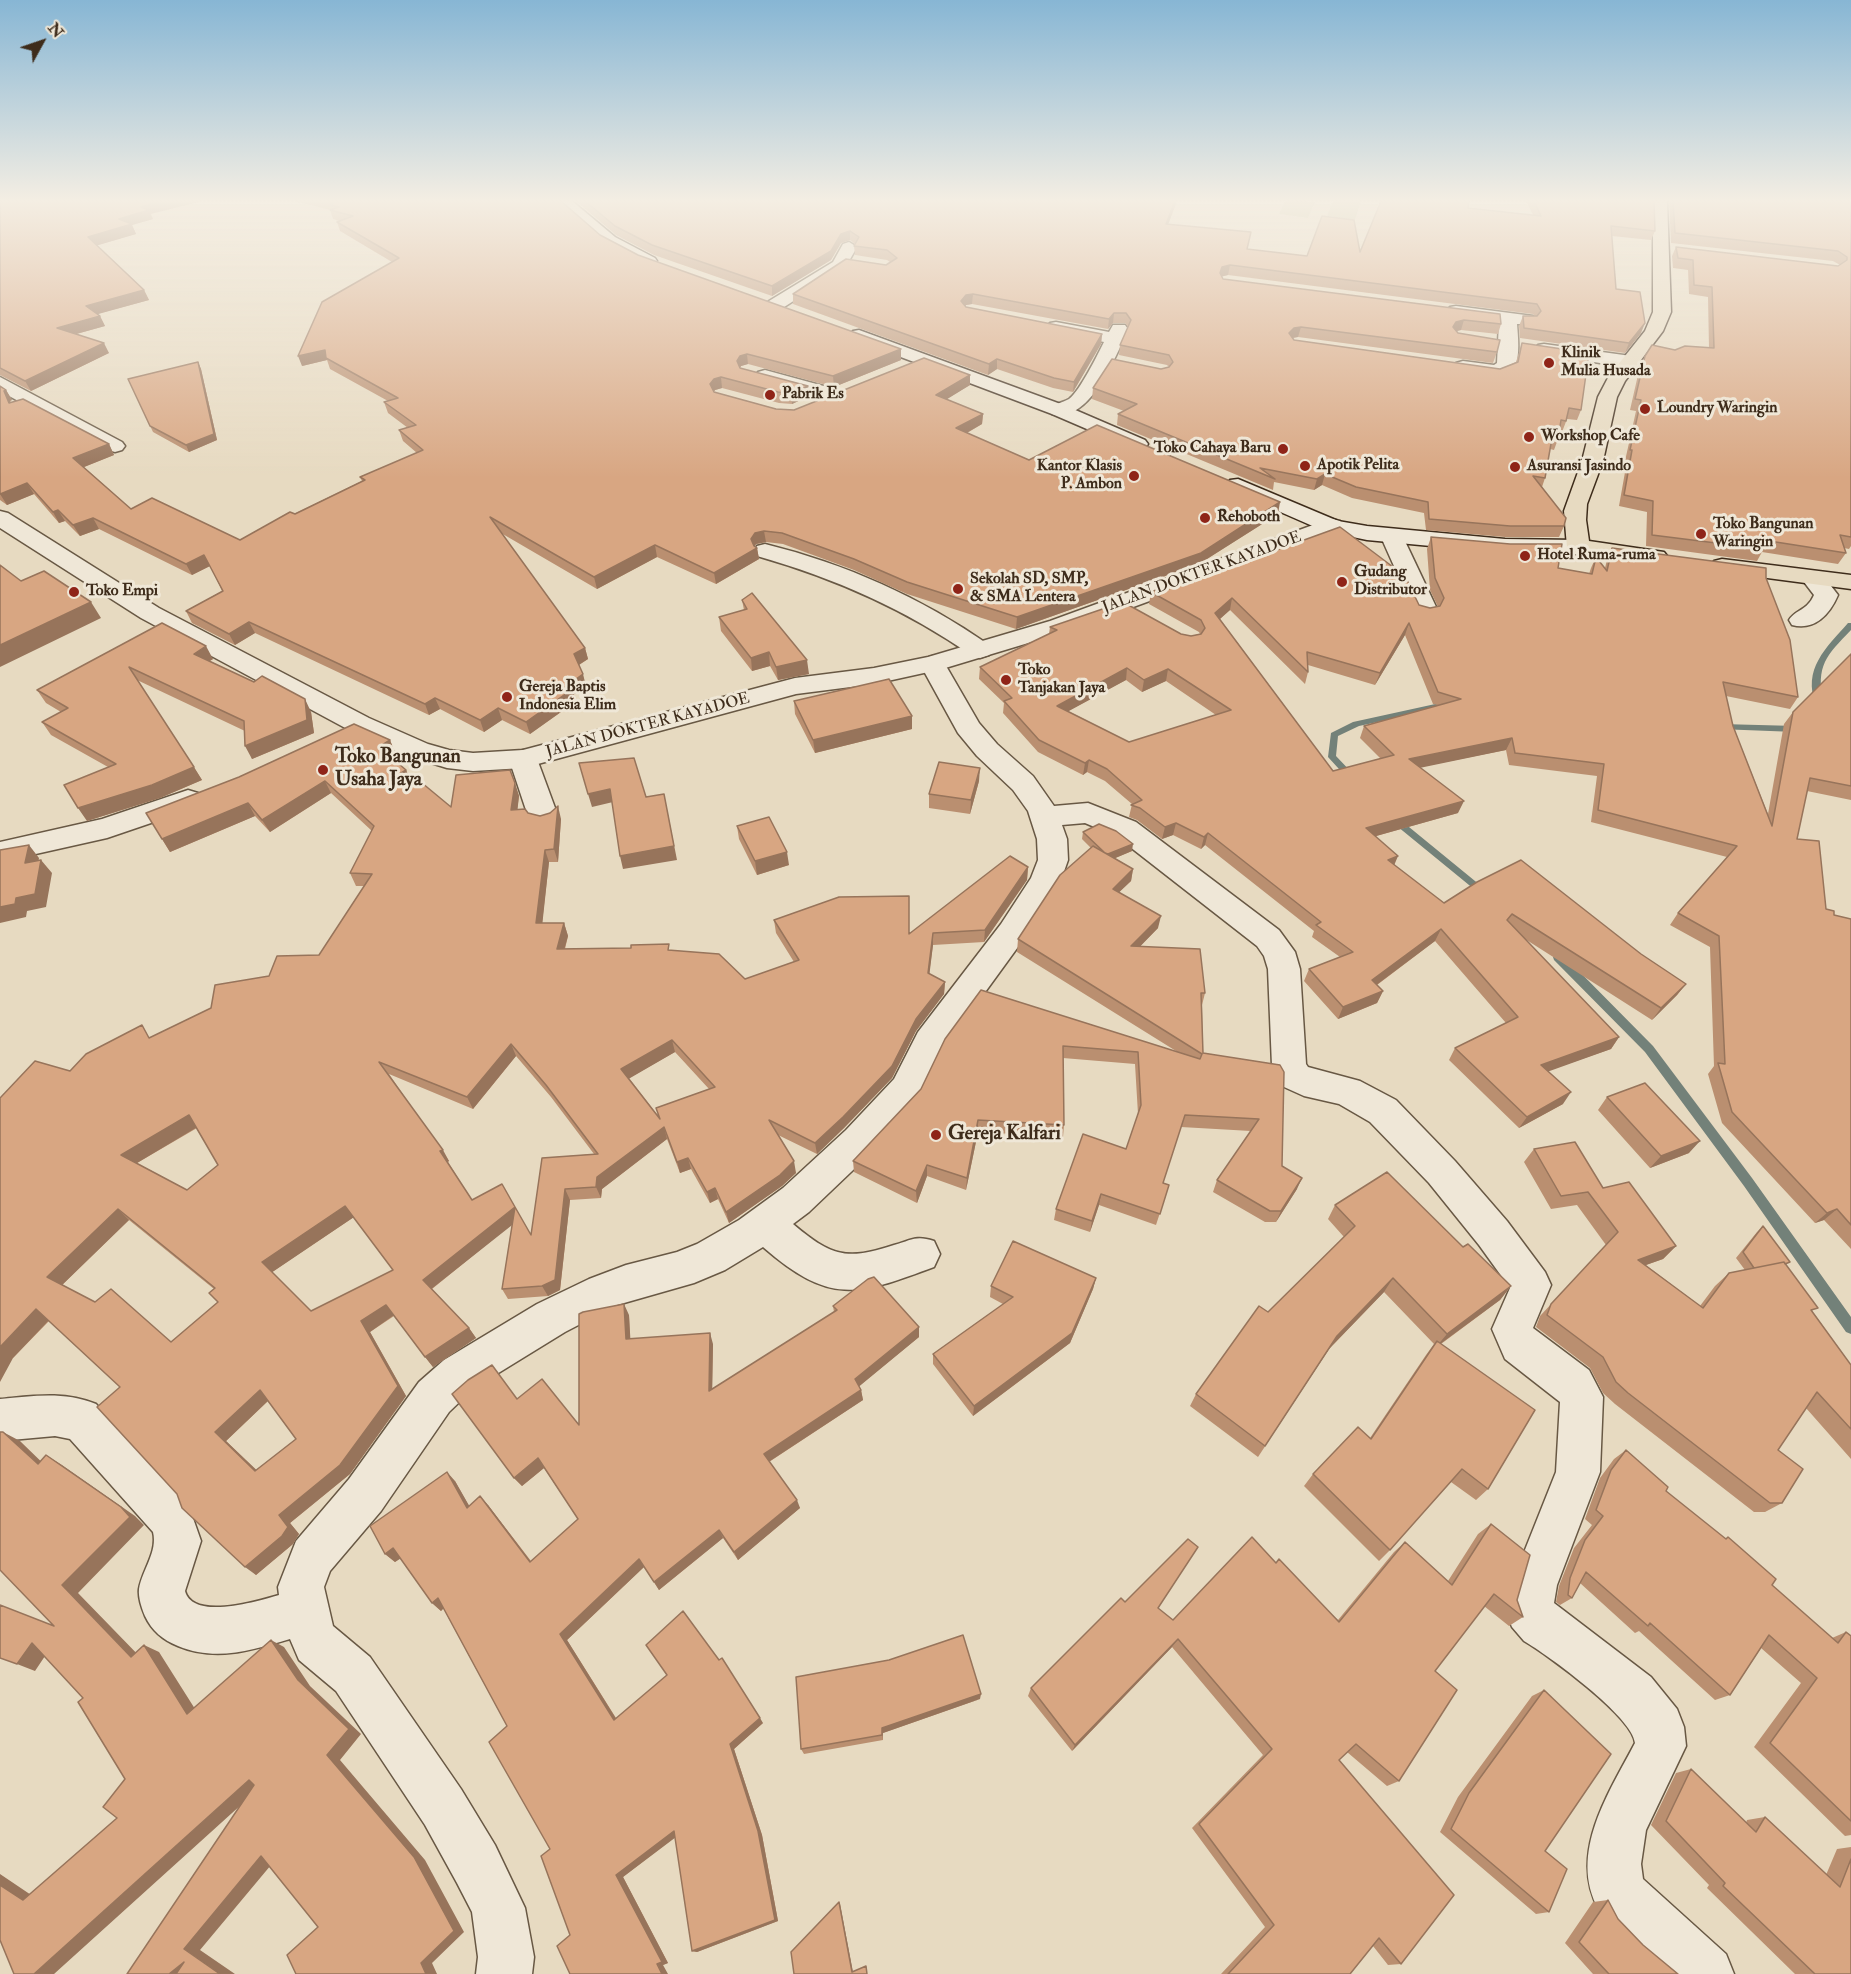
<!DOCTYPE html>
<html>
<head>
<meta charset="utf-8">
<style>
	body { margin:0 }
	#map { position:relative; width:1851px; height:1974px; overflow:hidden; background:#e7dac1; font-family:"IM FELL Double Pica",serif }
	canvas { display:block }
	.north { position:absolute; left:12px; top:12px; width:60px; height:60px; -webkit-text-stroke:4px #efe7d7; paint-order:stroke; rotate:50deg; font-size:16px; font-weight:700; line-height:24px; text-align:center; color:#3e2c1b }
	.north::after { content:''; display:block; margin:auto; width:21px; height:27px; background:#3e2c1b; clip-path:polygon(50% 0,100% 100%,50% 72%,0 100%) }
</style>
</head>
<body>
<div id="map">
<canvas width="1851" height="1974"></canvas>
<div class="north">N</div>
</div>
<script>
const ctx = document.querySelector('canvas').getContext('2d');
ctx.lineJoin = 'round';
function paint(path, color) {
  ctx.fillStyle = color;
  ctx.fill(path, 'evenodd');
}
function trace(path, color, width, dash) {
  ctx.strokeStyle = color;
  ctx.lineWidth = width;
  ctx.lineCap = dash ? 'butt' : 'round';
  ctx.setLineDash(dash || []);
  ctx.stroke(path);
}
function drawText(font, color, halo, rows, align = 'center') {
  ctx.font = font + ' "IM FELL Double Pica",serif';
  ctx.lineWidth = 6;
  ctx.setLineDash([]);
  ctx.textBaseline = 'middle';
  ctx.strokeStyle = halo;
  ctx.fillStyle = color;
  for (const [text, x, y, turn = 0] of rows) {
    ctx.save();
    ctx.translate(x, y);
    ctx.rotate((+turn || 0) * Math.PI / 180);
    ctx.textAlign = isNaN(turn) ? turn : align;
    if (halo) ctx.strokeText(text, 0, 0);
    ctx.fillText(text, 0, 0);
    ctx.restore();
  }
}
paint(new Path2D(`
	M 1285,201 L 1315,202 L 1308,218 L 1279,214 Z
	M 1333,201 L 1361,201 L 1355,220 L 1327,216 Z`), '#babe90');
paint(new Path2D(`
	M 1848,623 L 1851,623 L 1851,630 C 1826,656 1816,665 1823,703 L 1819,706 L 1816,705 C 1802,669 1826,648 1848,623 Z
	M 1449,701 L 1452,702 L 1452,706 L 1359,726 L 1338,736 L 1336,756 L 1355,776 L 1356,778 L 1355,780 L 1349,780 L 1328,757 L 1331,733 L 1353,722 Z
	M 1721,724 L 1796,726 L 1800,729 L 1796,732 L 1718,729 L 1718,725 Z
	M 1395,817 L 1398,818 L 1486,890 L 1488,892 L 1486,894 L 1480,894 L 1392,822 L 1390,820 Z
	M 1558,953 L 1562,954 L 1653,1046 L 1752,1178 L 1851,1317 L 1851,1334 L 1846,1332 L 1744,1186 L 1645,1052 L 1554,960 L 1553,957 Z`), '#738179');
const minor = new Path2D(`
	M 849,242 L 857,247 L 845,268 L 781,309 L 769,309 L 766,305 L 769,301 L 833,262 L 843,244 Z
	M 1456,306 L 1533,316 L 1536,320 L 1533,324 L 1517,324 C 1518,337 1520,355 1515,367 C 1507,382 1470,374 1456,371 L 1454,367 L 1456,363 L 1463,361 L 1494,365 L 1497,363 L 1499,322 L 1450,315 L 1447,311 L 1450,307 Z
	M 1056,322 L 1109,332 L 1113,325 L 1125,325 L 1128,329 C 1116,356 1090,424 1052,414 L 1049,410 C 1054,403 1062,403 1069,399 C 1080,391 1098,354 1104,342 L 1050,331 L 1047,327 L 1050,323 Z
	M 1544,344 L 1631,356 L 1638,358 L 1640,362 L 1638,366 L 1631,368 L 1538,353 L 1535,349 L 1538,345 Z
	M 765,370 L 842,391 L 845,395 L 842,399 L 835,401 L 758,380 L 756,376 L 758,372 Z
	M 0,377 L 122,442 L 125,446 L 122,450 L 115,452 L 108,450 L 0,391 Z
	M 1392,530 L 1400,532 L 1403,537 L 1438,611 L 1435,616 L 1426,618 L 1417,616 L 1414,611 L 1381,537 L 1384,532 Z
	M 765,544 C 846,564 920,597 989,645 L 993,650 L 989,655 L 980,658 L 971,655 C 905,609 834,578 757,556 L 754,551 L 757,546 Z
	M 1813,571 L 1821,573 L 1838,595 C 1830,614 1815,631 1792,625 L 1789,620 C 1796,609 1807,611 1814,595 L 1801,578 L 1805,573 Z
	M 933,656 L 942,659 L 979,723 L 997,744 L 1033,776 L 1054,806 L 1088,803 L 1136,822 L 1279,930 L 1295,952 L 1300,969 L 1306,1064 L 1308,1067 L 1360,1081 L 1396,1100 L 1455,1161 L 1507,1221 L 1545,1272 L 1551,1285 L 1533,1328 L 1589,1370 L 1603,1397 L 1600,1472 L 1557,1585 L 1554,1603 L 1651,1677 L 1677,1709 L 1684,1727 L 1686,1746 L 1646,1830 L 1641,1864 L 1643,1879 L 1726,1954 L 1734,1974 L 1664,1974 C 1643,1955 1613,1935 1599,1910 C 1567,1854 1610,1791 1635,1743 C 1633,1717 1548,1655 1524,1641 L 1512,1627 L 1505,1610 L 1511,1585 L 1556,1472 L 1560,1402 L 1505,1359 L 1492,1329 L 1510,1288 L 1479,1245 L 1429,1183 L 1370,1122 L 1339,1104 L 1304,1096 L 1284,1087 L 1272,1066 L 1268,969 L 1264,956 L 1257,946 L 1116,836 L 1085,823 L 1062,825 L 1067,839 L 1068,860 L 1061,880 L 1023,940 L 943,1050 L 919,1099 L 872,1152 L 809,1212 L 793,1224 C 831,1256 846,1261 894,1245 C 912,1240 916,1235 934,1241 L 940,1254 L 934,1267 C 856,1296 830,1305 763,1247 L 725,1270 L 694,1283 L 617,1305 L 565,1332 L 474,1388 L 449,1412 L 381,1511 L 330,1571 L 324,1587 L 333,1626 L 370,1657 L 461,1789 L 495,1845 L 525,1908 L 534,1957 L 532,1974 L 476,1974 L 478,1957 L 472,1912 L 457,1883 L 425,1825 L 336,1691 L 299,1660 L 290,1639 C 253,1650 216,1662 178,1646 C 163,1640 152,1631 145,1616 C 142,1609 138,1597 139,1589 C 142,1570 158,1552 153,1532 L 70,1439 L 55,1436 L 0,1441 L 0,1399 C 34,1396 64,1391 96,1404 L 188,1504 L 201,1541 L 185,1591 C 193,1621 258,1601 279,1595 L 278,1587 L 296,1541 L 349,1479 L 419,1382 L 444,1360 L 537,1304 L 589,1279 L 626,1265 L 677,1252 L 697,1244 L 739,1220 L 783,1188 L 846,1130 L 894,1079 L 918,1032 L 1001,924 L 1031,878 L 1038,860 L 1037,839 L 1028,811 L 1013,790 L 977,756 L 958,733 L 920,664 L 924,659 Z
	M 523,750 L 533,753 L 537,759 L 558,816 L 553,823 L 543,826 L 533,823 L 528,816 L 509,759 L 513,753 Z
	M 188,790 L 198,793 L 202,800 L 198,807 L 107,838 L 0,862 L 0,842 L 102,819 Z`);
const tertiary = new Path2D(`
	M 0,511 L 8,513 L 159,608 L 369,718 L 428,744 L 449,750 L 473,753 L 523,750 L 795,678 L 874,668 L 928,657 L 1050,621 L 1324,521 L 1332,519 L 1340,521 L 1343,526 L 1340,531 L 1068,631 L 942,669 L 874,684 L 796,694 L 523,768 L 473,771 L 447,768 L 408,756 L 349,730 L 141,618 L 0,528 Z`);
const secondary = new Path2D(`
	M 556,201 L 572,201 L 615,237 L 655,258 L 657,261 L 655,264 C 633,270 570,219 556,201 Z
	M 859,330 L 1066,406 L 1145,440 L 1148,444 L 1145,448 L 1138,450 L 1131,448 L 1052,414 L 853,339 L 850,335 L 853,331 Z
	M 1238,479 L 1338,521 L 1367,526 L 1505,539 L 1578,540 L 1586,542 L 1589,547 L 1586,552 L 1578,554 L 1505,553 L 1367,540 L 1324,531 L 1230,490 L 1227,485 L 1230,480 Z`);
const primary = new Path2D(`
	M 1653,201 L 1667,201 L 1671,312 L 1663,331 L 1625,381 L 1617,397 L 1603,461 L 1587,504 L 1586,520 L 1589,541 L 1664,552 L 1668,557 L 1664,562 L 1656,564 L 1570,552 L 1567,547 L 1564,511 L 1582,461 L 1598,397 L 1609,376 L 1645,331 L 1653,312 Z
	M 1722,559 L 1851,575 L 1851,589 L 1714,571 L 1710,566 L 1714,561 Z`);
trace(minor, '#685844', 3);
trace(tertiary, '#685844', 3);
trace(secondary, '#3e2c1b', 3);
trace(primary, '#3e2c1b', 3);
paint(minor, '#efe7d7');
paint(tertiary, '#efe7d7');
paint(secondary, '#efe7d7');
paint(primary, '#e7dac1');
paint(new Path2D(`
	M 0,201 L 202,201 L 151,214 L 153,219 L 132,225 L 136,234 L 97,245 L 144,290 L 149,300 L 97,314 L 100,316 L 105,326 L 76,334 L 109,353 L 31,391 L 0,375 Z
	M 294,201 L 561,201 L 600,235 L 638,255 L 901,349 L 901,360 L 834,387 L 748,364 L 741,366 L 740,368 L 808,386 L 809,396 L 792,404 L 779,403 L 722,388 L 715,390 L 714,392 L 776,409 L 794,410 L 970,375 L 970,385 L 946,399 L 983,414 L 982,424 L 967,433 L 1029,460 L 1278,514 L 1199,564 L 1016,629 L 907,594 L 854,570 L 783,544 L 766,542 L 756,544 L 755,546 L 757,548 L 759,559 L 716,584 L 657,557 L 597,589 L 501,533 L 585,648 L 588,659 L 579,665 L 586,686 L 573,695 L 575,702 L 530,734 L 502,720 L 484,732 L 440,709 L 429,715 L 255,633 L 235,645 L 192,623 L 186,611 L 222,591 L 210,566 L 192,575 L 99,529 L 80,536 L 65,521 L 59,523 L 34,494 L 7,505 L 0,500 L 0,386 L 6,390 L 12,400 L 10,401 L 11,402 L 109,444 L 114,455 L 84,467 L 131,509 L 240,540 L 362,481 L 360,477 L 417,453 L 403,441 L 399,430 L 408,428 L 388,413 L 384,402 L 388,401 L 330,369 L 327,360 L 302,366 L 392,262 L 340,231 L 337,222 L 339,221 L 333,219 L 330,210 Z
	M 576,201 L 1177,201 L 1168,224 L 1247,249 L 1307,256 L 1360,252 L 1468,208 L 1533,215 L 1526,201 L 1654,201 L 1655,231 L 1651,240 L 1612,236 L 1616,289 L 1641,333 L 1625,353 L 1520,338 L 1519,326 L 1523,316 L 1535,316 L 1533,314 L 1228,275 L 1222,276 L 1223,279 L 1501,324 L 1498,334 L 1461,330 L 1456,331 L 1458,333 L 1497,352 L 1493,363 L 1298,337 L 1292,338 L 1294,340 L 1500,369 L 1516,362 L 1522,343 L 1581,410 L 1577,420 L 1567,419 L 1562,432 L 1559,431 L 1558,439 L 1554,450 L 1550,449 L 1545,478 L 1542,487 L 1564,526 L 1559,537 L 1505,537 L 1426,530 L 1424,513 L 1352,498 L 1322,485 L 1314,490 L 1274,482 L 1273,490 L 1117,425 L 1118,414 L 1124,411 L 1092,399 L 1093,388 L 1169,367 L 1167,365 L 1119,355 L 1120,345 L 1128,327 L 1125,323 L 1113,323 L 1108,329 L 972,304 L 966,305 L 965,306 L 966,307 L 1102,334 L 1101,344 L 1073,392 L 1053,388 L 997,369 L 988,375 L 793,304 L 793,294 L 886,265 L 890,262 L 887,260 L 855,255 L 854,246 L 855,244 L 850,240 L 841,243 L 831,260 L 772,296 L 654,255 L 616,235 Z
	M 1669,201 L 1851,201 L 1851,546 L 1849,549 L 1844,548 L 1846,553 L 1838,564 L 1762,552 L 1757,561 L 1646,546 L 1647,512 L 1619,506 L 1627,461 L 1625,461 L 1636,411 L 1630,410 L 1640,366 L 1645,356 L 1675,350 L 1709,348 L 1708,297 L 1689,294 L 1688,270 L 1673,268 L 1672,256 L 1676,247 L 1838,266 L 1840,265 L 1833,261 L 1671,243 Z
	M 198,362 L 201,369 L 217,440 L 189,452 L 153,432 L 128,379 Z
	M 1431,537 L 1558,568 L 1589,574 L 1591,568 L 1596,557 L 1605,568 L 1607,560 L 1612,548 L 1766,578 L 1798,697 L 1790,709 L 1726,696 L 1733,726 L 1768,814 L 1784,724 L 1793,712 L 1850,656 L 1851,653 L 1851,800 L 1807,791 L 1797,839 L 1826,909 L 1834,915 L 1851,919 L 1851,1249 L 1824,1220 L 1815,1223 L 1722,1123 L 1708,1074 L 1714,1066 L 1710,947 L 1670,925 L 1678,913 L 1727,857 L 1591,822 L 1597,776 L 1509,765 L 1506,750 L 1420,767 L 1458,813 L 1376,836 L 1394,865 L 1444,903 L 1477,882 L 1641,954 L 1686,984 L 1677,995 L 1652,1020 L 1525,939 L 1619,1037 L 1611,1049 L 1547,1071 L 1563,1104 L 1519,1128 L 1449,1060 L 1455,1048 L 1506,1023 L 1435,941 L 1377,985 L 1383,991 L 1377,1003 L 1338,1019 L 1304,981 L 1309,969 L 1340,957 L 1312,937 L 1314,931 L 1205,845 L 1201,849 L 1173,835 L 1162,839 L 1137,820 L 1129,817 L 1132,804 L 1105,781 L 1087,772 L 1083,775 L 1038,752 L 1003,713 L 1004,703 L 979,679 L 980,667 L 1049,634 L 1050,627 L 1181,634 L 1191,636 L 1200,634 L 1199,632 L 1149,604 L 1151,592 L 1163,591 L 1419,605 L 1430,608 L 1438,607 L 1430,590 L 1427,549 ZM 1230,610 L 1305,684 L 1308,672 L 1308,665 L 1375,685 L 1405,635 L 1433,704 L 1438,705 L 1364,726 L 1360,738 L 1381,759 L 1333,771 L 1220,619 ZM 1126,680 L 1142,692 L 1166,681 L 1216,715 L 1129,742 L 1068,711 Z
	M 742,600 L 809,674 L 778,680 L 770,666 L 752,671 L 721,631 L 719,617 L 744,610 Z
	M 162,623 L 213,659 L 210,661 L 311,712 L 314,733 L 252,759 L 245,731 L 137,680 L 202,780 L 160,798 L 87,821 L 108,767 L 51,735 L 42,722 L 61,712 L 46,703 L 37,690 Z
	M 794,701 L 912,716 L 912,729 L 815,753 L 795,714 Z
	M 390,740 L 395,753 L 390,756 L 406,770 L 410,779 L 451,807 L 510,770 L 519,796 L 517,810 L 540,816 L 561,819 L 558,862 L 549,862 L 542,923 L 564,923 L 568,936 L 565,949 L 670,950 L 745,979 L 794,962 L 776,933 L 774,920 L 909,934 L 1028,867 L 1027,880 L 984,942 L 933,945 L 929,974 L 945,982 L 944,994 L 916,1031 L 892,1078 L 844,1128 L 817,1154 L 778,1135 L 796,1173 L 782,1186 L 729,1223 L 718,1199 L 710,1203 L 691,1169 L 680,1173 L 667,1139 L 602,1189 L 601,1198 L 570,1200 L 560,1290 L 548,1296 L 508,1299 L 502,1289 L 512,1224 L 432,1289 L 469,1328 L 476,1338 L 433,1367 L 394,1316 L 370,1332 L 406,1396 L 350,1474 L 290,1523 L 299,1534 L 293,1544 L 256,1575 L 177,1494 L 120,1387 L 49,1321 L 13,1358 L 70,1071 L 151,1037 L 211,1008 L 269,976 L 319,955 L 364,886 L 356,886 L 350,873 L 372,831 L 331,793 L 270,832 L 255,816 L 170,852 L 162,839 ZM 675,1052 L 709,1089 L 656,1108 L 659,1117 L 629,1078 ZM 516,1056 L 551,1097 L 594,1154 L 542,1158 L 531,1235 L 472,1200 L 448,1162 L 449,1161 L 389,1074 L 473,1109 ZM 197,1128 L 218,1165 L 187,1190 L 137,1163 ZM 354,1217 L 393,1270 L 311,1311 L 272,1272 ZM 129,1220 L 214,1289 L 218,1302 L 171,1342 L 62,1285 ZM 268,1401 L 296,1439 L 256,1470 L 226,1441 Z
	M 979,781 L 970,814 L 929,808 L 929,794 Z
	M 737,826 L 789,865 L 757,875 L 739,839 Z
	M 1083,832 L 1132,851 L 1115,858 L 1133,869 L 1131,881 L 1119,892 L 1158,928 L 1140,946 L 1205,993 L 1202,1005 L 1203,1053 L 1280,1065 L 1282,1166 L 1297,1189 L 1276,1222 L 1265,1222 L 1213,1192 L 1217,1180 L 1251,1131 L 1181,1127 L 1163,1183 L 1169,1185 L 1156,1225 L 1099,1205 L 1090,1232 L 1054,1220 L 1056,1209 L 1126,1149 L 1138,1114 L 1135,1064 L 1063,1058 L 1064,1125 L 1063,1137 L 978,1132 L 966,1190 L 927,1176 L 917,1203 L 854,1172 L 853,1161 L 921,1089 L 945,1039 L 1176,1051 L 1017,952 L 1018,939 L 1091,848 L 1082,839 Z
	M 1607,1097 L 1689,1153 L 1650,1168 L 1598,1110 Z
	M 1534,1149 L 1603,1188 L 1676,1246 L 1663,1259 L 1646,1265 L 1700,1306 L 1715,1286 L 1729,1273 L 1745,1270 L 1736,1258 L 1757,1232 L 1763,1226 L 1813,1312 L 1851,1365 L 1851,1459 L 1806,1408 L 1778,1450 L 1782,1503 L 1765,1512 L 1754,1512 L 1615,1404 L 1603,1393 L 1590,1368 L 1536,1327 L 1540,1316 L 1606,1245 L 1577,1205 L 1551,1209 L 1524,1162 Z
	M 1335,1205 L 1463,1247 L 1511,1286 L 1500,1300 L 1441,1344 L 1488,1489 L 1476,1500 L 1451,1482 L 1390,1550 L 1379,1561 L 1304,1486 L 1313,1474 L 1370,1438 L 1426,1355 L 1434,1344 L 1384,1292 L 1329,1349 L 1258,1457 L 1190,1406 L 1196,1394 L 1268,1312 L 1344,1237 L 1328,1219 Z
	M 1096,1278 L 1093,1289 L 1070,1343 L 973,1416 L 933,1364 L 933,1354 L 1003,1304 L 990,1297 L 991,1286 Z
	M 833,1306 L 919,1327 L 919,1337 L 859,1386 L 861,1390 L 863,1400 L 769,1462 L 800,1508 L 738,1560 L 723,1538 L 659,1590 L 644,1567 L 567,1640 L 616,1718 L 763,1723 L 734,1749 L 762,1835 L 778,1921 L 697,1952 L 692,1951 L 675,1837 L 623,1877 L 668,1963 L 663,1965 L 570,1935 L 550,1849 L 507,1726 L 443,1608 L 441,1611 L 432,1603 L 400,1558 L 395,1562 L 385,1554 L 455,1481 L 469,1506 L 488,1505 L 531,1561 L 578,1519 L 544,1468 L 522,1486 L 514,1478 L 517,1399 L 579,1425 L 629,1315 L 630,1339 L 713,1344 L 712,1389 L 834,1312 Z
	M 1626,1450 L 1666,1491 L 1725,1539 L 1728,1537 L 1772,1585 L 1832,1638 L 1846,1632 L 1851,1636 L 1851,1835 L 1845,1836 L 1754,1747 L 1801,1683 L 1761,1648 L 1730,1695 L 1715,1700 L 1639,1631 L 1635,1633 L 1580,1583 L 1572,1598 L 1560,1605 L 1556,1602 L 1559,1586 L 1574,1548 L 1592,1525 L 1585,1519 L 1600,1478 L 1614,1459 Z
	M 1491,1524 L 1523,1617 L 1509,1626 L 1484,1606 L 1435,1671 L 1399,1781 L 1387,1786 L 1347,1752 L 1339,1760 L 1401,1964 L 1388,1965 L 1373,1946 L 1350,1974 L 1221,1974 L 1265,1927 L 1192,1828 L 1263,1755 L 1172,1647 L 1072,1751 L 1028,1696 L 1031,1688 L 1125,1602 L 1158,1609 L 1173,1620 L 1276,1563 L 1338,1620 L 1394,1552 L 1405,1542 L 1448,1581 L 1478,1534 Z
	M 1544,1690 L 1545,1851 L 1549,1912 L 1536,1914 L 1440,1832 L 1458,1797 L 1532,1696 Z
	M 980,1699 L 883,1733 L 883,1740 L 804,1754 L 801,1749 Z
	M 1691,1769 L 1746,1823 L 1747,1820 L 1765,1817 L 1826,1875 L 1837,1849 L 1851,1847 L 1851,1974 L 1795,1974 L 1707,1888 L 1709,1885 L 1651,1825 L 1676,1773 Z
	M 1608,1900 L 1618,1919 L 1643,1945 L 1678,1974 L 1593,1974 L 1565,1943 L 1593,1902 Z`), '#ba8f70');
paint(new Path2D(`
	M 162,201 L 202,201 L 150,214 L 153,219 L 132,225 L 136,234 L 92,247 L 88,237 L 141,207 Z
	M 1175,201 L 1177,201 L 1165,233 L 1166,224 Z
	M 850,231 L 850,240 L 841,243 L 831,260 L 772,296 L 772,286 L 841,234 Z
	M 1230,265 L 1228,275 L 1220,277 L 1220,273 L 1222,267 Z
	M 144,290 L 149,300 L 91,316 L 86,306 Z
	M 973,294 L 972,304 L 966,305 L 961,311 L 961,301 L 966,295 Z
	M 1114,313 L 1113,323 L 1108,329 L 1109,319 Z
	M 100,316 L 105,326 L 62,338 L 57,328 Z
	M 1464,320 L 1461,330 L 1453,332 L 1453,327 L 1456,322 Z
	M 1645,323 L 1641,333 L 1625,353 L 1629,343 Z
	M 1301,327 L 1298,337 L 1292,338 L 1289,333 L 1294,328 Z
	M 1102,334 L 1101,344 L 1073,392 L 1074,382 Z
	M 104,343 L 109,353 L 31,391 L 25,381 Z
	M 901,349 L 901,360 L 834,387 L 833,376 Z
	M 325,350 L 327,360 L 302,366 L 298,356 Z
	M 747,354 L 748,364 L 741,366 L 738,371 L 737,361 L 740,356 Z
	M 997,359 L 997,369 L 988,375 L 989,364 Z
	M 198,362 L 201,369 L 217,440 L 189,452 L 186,445 Z
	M 970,375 L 970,385 L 936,406 L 936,395 Z
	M 721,377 L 722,388 L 715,390 L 711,395 L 710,384 L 714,379 Z
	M 808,386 L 809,396 L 792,404 L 791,393 Z
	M 6,390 L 12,400 L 10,401 L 15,413 L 9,403 L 4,391 Z
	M 983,414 L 982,424 L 956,439 L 956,428 Z
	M 109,444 L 114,455 L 79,469 L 73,458 Z
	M 1325,474 L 1322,485 L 1314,490 L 1317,479 Z
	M 27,483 L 34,494 L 7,505 L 0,494 Z
	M 1280,502 L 1278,514 L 1199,564 L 1016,629 L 1017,617 Z
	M 58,510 L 65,521 L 59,523 L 53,512 Z
	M 93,518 L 99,529 L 80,536 L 73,525 Z
	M 764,531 L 766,542 L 756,544 L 752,550 L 751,539 L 755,533 Z
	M 655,545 L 657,557 L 597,589 L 594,577 Z
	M 757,548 L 759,559 L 716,584 L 714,573 Z
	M 204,555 L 210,566 L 192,575 L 186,564 Z
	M 1232,598 L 1230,610 L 1213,625 L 1215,613 Z
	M 91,602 L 101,618 L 0,667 L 0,645 Z
	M 249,622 L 255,633 L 235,645 L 229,634 Z
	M 1409,623 L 1405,635 L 1375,685 L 1380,673 Z
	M 206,646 L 213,659 L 201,666 L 194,654 Z
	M 585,648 L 588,659 L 577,666 L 574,654 Z
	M 769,652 L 770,666 L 752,671 L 751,658 Z
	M 807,660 L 809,674 L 778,680 L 776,667 Z
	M 1127,668 L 1126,680 L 1056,718 L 1057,706 Z
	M 1168,669 L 1166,681 L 1142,692 L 1144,680 Z
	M 583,674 L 586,686 L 573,695 L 575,702 L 530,734 L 526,722 L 565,687 Z
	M 435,698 L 440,709 L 429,715 L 425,704 Z
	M 305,699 L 311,712 L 314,733 L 252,759 L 245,746 Z
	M 498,708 L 502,720 L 484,732 L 480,720 Z
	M 912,716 L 912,729 L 815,753 L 813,740 Z
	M 1512,738 L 1506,750 L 1405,771 L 1409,759 Z
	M 390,740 L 395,753 L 385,759 L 379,747 Z
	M 1089,760 L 1087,772 L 1083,775 L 1085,763 Z
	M 194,767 L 202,780 L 160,798 L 87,821 L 78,808 Z
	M 980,768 L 979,781 L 970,814 L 971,800 Z
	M 406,770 L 411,782 L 390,780 Z
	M 325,781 L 331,793 L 270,832 L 262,820 Z
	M 515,783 L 519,796 L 516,823 L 511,810 Z
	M 610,789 L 613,802 L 592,807 L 588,794 Z
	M 664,794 L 677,860 L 623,869 L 620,856 Z
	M 1464,801 L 1458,813 L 1362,840 L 1366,828 Z
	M 248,803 L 255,816 L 170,852 L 162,839 Z
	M 558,806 L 561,819 L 558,862 L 554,849 Z
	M 1176,823 L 1173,835 L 1162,839 L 1165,827 Z
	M 1208,833 L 1205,845 L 1201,849 L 1204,837 Z
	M 1133,844 L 1132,851 L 1106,862 L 1107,855 Z
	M 29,845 L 39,858 L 36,876 L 25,863 Z
	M 545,850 L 549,862 L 541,936 L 536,923 Z
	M 787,852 L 789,865 L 757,875 L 755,861 Z
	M 1398,856 L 1393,868 L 1388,860 Z
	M 41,860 L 52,873 L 46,907 L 27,911 L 26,917 L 0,923 L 0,907 L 16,898 Z
	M 1028,867 L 1027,880 L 984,942 L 985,930 Z
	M 1133,869 L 1131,881 L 1110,901 L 1113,889 Z
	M 1161,916 L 1158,928 L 1129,958 L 1131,946 Z
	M 564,923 L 568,936 L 561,961 L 557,949 Z
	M 1441,929 L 1435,941 L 1367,992 L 1372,980 Z
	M 933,933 L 933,945 L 928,986 L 928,973 Z
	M 945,982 L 944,994 L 916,1031 L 892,1078 L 844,1128 L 817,1154 L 815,1143 L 916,1019 Z
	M 1686,984 L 1677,995 L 1652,1020 L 1661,1008 Z
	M 1383,991 L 1377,1003 L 1338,1019 L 1343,1007 Z
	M 1619,1037 L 1611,1049 L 1533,1077 L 1541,1065 Z
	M 672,1040 L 675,1052 L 625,1081 L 621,1069 Z
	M 511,1044 L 516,1056 L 473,1109 L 467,1097 Z
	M 1571,1092 L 1563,1104 L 1519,1128 L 1527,1117 Z
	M 189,1115 L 199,1126 L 132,1166 L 121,1155 Z
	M 978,1120 L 978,1132 L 966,1190 L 967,1178 Z
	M 664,1127 L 667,1139 L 602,1189 L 601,1198 L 596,1187 L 597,1177 Z
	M 1700,1141 L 1689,1153 L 1650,1168 L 1661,1156 Z
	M 443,1150 L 449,1161 L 447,1162 L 440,1151 Z
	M 688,1158 L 691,1169 L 680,1173 L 677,1162 Z
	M 794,1161 L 796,1173 L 782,1186 L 729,1223 L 726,1212 Z
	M 927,1165 L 927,1176 L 917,1203 L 916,1191 Z
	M 1302,1178 L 1297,1189 L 1276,1222 L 1281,1211 Z
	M 715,1188 L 718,1199 L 710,1203 L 707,1192 Z
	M 565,1189 L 570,1200 L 560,1290 L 548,1296 L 542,1286 Z
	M 1101,1194 L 1099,1205 L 1090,1232 L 1092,1221 Z
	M 345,1206 L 354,1217 L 271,1273 L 262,1262 Z
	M 515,1207 L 521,1218 L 430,1290 L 423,1280 Z
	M 118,1209 L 129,1220 L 59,1288 L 47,1277 Z
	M 1837,1209 L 1824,1220 L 1815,1223 L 1827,1213 Z
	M 1676,1246 L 1663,1259 L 1626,1272 L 1638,1260 Z
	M 1096,1278 L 1093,1289 L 1070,1343 L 973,1416 L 974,1406 Z
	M 1393,1278 L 1384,1292 L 1329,1349 L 1258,1457 L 1337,1336 Z
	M 1511,1286 L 1500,1300 L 1436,1347 L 1447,1334 Z
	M 624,1304 L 629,1315 L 631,1350 L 626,1339 Z
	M 386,1305 L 394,1315 L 370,1332 L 406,1396 L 350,1474 L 290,1523 L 299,1534 L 293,1544 L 256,1575 L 245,1567 L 279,1515 L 361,1321 Z
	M 36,1309 L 50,1319 L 13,1358 L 0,1382 L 0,1347 Z
	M 919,1327 L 919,1337 L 856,1389 L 855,1379 Z
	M 469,1328 L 476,1338 L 433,1367 L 425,1357 Z
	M 710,1333 L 713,1344 L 712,1401 L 709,1391 Z
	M 260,1390 L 270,1399 L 226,1441 L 266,1479 L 255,1471 L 215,1432 Z
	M 861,1390 L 863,1400 L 767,1463 L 764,1454 Z
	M 3,1432 L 20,1441 L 54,1474 L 38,1464 Z
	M 46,1455 L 62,1465 L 135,1516 L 144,1525 L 78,1593 L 146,1663 L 131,1657 L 62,1585 Z
	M 538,1458 L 544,1468 L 522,1486 L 514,1478 Z
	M 447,1472 L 455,1481 L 475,1516 L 467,1508 Z
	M 480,1496 L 488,1505 L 537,1570 L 530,1562 Z
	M 797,1500 L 800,1508 L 738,1560 L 734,1552 Z
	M 719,1530 L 723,1538 L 659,1590 L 654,1582 Z
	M 393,1548 L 403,1557 L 395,1562 L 385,1554 Z
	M 639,1559 L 644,1567 L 567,1640 L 620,1725 L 614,1720 L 560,1634 Z
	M 438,1598 L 447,1605 L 441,1611 L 432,1603 Z
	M 1178,1639 L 1172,1647 L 1072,1751 L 1075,1745 Z
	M 271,1640 L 284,1647 L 310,1686 L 361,1734 L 340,1760 L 425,1860 L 464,1932 L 432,1963 L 437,1974 L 426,1974 L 327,1755 L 298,1680 Z
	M 32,1643 L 49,1650 L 35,1671 L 17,1664 Z
	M 144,1645 L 159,1652 L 202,1720 L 187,1714 Z
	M 981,1694 L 980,1699 L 883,1733 L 883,1740 L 882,1728 Z
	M 760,1718 L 763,1723 L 734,1749 L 762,1835 L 778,1921 L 697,1952 L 692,1951 L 730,1744 Z
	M 249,1780 L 263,1785 L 54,1974 L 34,1974 Z
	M 674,1831 L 680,1834 L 623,1877 L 668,1963 L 663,1965 L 668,1974 L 662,1974 L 616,1875 Z
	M 261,1856 L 276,1859 L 200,1950 L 235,1974 L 220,1974 L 184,1949 Z
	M 0,1874 L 43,1903 L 23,1900 L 0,1885 Z
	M 839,1902 L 840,1904 L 853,1972 L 852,1972 Z
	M 184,1962 L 186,1974 L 169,1974 Z`), '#97745b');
const building = new Path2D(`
	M 0,201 L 162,201 L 141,207 L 149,210 L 119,219 L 132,224 L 88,237 L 144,290 L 86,306 L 100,316 L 57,328 L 104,343 L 25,381 L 0,368 Z
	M 326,201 L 561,201 L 600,235 L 638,255 L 901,349 L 833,376 L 747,354 L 740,356 L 737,361 L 740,368 L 808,386 L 791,393 L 778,392 L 721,377 L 714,379 L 710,384 L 714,392 L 776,409 L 794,410 L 924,358 L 970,375 L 936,395 L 983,414 L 956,428 L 1029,460 L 1097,425 L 1280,502 L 1201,553 L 1017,617 L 907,582 L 854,559 L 782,533 L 764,531 L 755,533 L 751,539 L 754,546 L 757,548 L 714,573 L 655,545 L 594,577 L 490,517 L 585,648 L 574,654 L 583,674 L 565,687 L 571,690 L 526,722 L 498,708 L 480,720 L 435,698 L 425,704 L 249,622 L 229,634 L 186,611 L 223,591 L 204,555 L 186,564 L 93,518 L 73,525 L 58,510 L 53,512 L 27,483 L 0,494 L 0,386 L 6,390 L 4,391 L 9,403 L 23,399 L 109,444 L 73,458 L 131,509 L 152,498 L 240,540 L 290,512 L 295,514 L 365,480 L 360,477 L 423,450 L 399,430 L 416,425 L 384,402 L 398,398 L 326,358 L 325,350 L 298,356 L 322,302 L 399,258 L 337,222 L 353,216 L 330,210 L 339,207 L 330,205 L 334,203 Z
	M 585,201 L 1175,201 L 1166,224 L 1251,232 L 1247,249 L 1307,256 L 1322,216 L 1354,220 L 1360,252 L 1381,201 L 1469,201 L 1468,208 L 1541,216 L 1534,201 L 1654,201 L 1655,231 L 1611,226 L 1616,289 L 1640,292 L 1645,323 L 1629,343 L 1524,328 L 1523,316 L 1537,316 L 1541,311 L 1537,304 L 1230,265 L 1222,267 L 1220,273 L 1223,279 L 1500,314 L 1501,324 L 1464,320 L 1456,322 L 1453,327 L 1458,333 L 1500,340 L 1497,352 L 1301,327 L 1294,328 L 1289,333 L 1294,340 L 1500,369 L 1518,362 L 1522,343 L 1589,353 L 1581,410 L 1569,408 L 1566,421 L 1561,420 L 1558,439 L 1552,438 L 1545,478 L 1533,476 L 1566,518 L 1564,526 L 1510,526 L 1429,519 L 1428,502 L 1356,487 L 1325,474 L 1317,479 L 1260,468 L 1275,479 L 1118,414 L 1137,404 L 1093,388 L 1112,359 L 1161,369 L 1169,367 L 1173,362 L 1169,355 L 1120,345 L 1131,320 L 1126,313 L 1114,313 L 1109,319 L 973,294 L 966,295 L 961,301 L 966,307 L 1102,334 L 1074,382 L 1054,378 L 997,359 L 989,364 L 793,294 L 846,259 L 886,265 L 897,258 L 887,250 L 854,246 L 859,237 L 850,231 L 841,234 L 831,251 L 772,286 L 652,245 L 615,226 Z
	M 1673,201 L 1851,201 L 1851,537 L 1840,535 L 1846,553 L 1763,540 L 1764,549 L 1652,535 L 1653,501 L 1624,495 L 1632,450 L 1630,450 L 1641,400 L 1635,399 L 1645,356 L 1652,345 L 1675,350 L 1685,346 L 1714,348 L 1712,287 L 1694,285 L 1693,260 L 1678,258 L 1676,247 L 1838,266 L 1847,260 L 1847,257 L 1838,251 L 1675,233 Z
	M 198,362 L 214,434 L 186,445 L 150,426 L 128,379 Z
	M 1340,527 L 1405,576 L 1419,605 L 1430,608 L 1440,606 L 1444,598 L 1435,578 L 1431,537 L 1510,544 L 1562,544 L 1558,568 L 1592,574 L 1596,557 L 1607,571 L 1612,548 L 1766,568 L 1766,578 L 1790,640 L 1798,697 L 1723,682 L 1733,726 L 1772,826 L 1793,712 L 1851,654 L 1851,786 L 1810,778 L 1797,839 L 1819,841 L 1826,909 L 1834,911 L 1834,915 L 1851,919 L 1851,1225 L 1837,1209 L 1827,1213 L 1732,1112 L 1718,1063 L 1725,1064 L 1719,936 L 1678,913 L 1737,846 L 1598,810 L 1604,764 L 1515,753 L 1512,738 L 1409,759 L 1464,801 L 1366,828 L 1398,856 L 1388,860 L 1444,903 L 1477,882 L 1521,860 L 1641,954 L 1686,984 L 1661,1008 L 1512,914 L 1507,920 L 1619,1037 L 1541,1065 L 1571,1092 L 1527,1117 L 1455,1048 L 1518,1017 L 1441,929 L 1372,980 L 1383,991 L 1343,1007 L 1309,969 L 1353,952 L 1316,925 L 1321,922 L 1208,833 L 1204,837 L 1176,823 L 1165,827 L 1140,808 L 1131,805 L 1142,800 L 1107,769 L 1089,760 L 1085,763 L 1039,740 L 1004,701 L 1012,698 L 980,667 L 1057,630 L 1050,627 L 1123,602 L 1181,634 L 1191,636 L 1201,634 L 1205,628 L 1201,620 L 1151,592 L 1161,588 L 1163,591 ZM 1232,598 L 1308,672 L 1307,652 L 1380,673 L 1409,623 L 1438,692 L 1461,699 L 1364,726 L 1394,755 L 1333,771 L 1215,613 ZM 1127,668 L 1144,680 L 1168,669 L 1231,710 L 1129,742 L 1057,706 Z
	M 0,565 L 21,581 L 44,571 L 91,602 L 0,645 Z
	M 752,593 L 807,660 L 776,667 L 769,652 L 751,658 L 719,617 L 747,609 L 742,600 Z
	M 162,623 L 206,646 L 194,654 L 254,682 L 262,676 L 305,699 L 307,720 L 245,746 L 244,721 L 129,667 L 194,767 L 152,785 L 78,808 L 64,785 L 116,764 L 42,722 L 68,708 L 37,690 Z
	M 889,679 L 912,716 L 813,740 L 794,701 Z
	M 354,724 L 390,740 L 379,747 L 406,770 L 390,780 L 416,778 L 451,807 L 456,775 L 510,770 L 515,783 L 511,810 L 525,809 L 528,813 L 540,816 L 550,813 L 558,806 L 554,849 L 545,850 L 536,923 L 564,923 L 557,949 L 631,948 L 631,945 L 669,944 L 668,950 L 719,954 L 745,979 L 799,960 L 774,920 L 839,897 L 909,896 L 909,934 L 1010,856 L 1028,867 L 985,930 L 933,933 L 928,973 L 945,982 L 916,1019 L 892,1066 L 843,1117 L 815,1143 L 769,1120 L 794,1161 L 780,1175 L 726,1212 L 715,1188 L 707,1192 L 688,1158 L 677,1162 L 664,1127 L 597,1177 L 596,1187 L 565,1189 L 555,1280 L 542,1286 L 502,1289 L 515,1207 L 531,1235 L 542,1158 L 598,1154 L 546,1085 L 511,1044 L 467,1097 L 379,1062 L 443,1150 L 440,1151 L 472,1200 L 502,1184 L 515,1207 L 423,1280 L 469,1328 L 425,1357 L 386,1305 L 361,1321 L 398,1386 L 340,1465 L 279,1515 L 288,1527 L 282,1536 L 245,1567 L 182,1508 L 177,1494 L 97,1407 L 120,1387 L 36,1309 L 0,1347 L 0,1098 L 35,1061 L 70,1071 L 86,1054 L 142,1025 L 149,1038 L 211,1008 L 215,985 L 269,976 L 277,956 L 319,955 L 372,874 L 350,873 L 374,826 L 325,781 L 262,820 L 248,803 L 162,839 L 146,813 L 239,777 ZM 672,1040 L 715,1087 L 656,1108 L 660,1119 L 621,1069 ZM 189,1115 L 218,1165 L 187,1190 L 121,1155 ZM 345,1206 L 393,1270 L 311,1311 L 262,1262 ZM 118,1209 L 215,1288 L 209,1293 L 218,1302 L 171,1342 L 111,1289 L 95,1302 L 47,1277 ZM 260,1390 L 296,1439 L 255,1471 L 215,1432 Z
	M 634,758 L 646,797 L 664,794 L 674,846 L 620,856 L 610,789 L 588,794 L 579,763 Z
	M 939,762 L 980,768 L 971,800 L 929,794 Z
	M 769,817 L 787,852 L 755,861 L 737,826 Z
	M 1099,824 L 1116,831 L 1133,844 L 1108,854 L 1105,853 L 1083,832 Z
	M 29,845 L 25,863 L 41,860 L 35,894 L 16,898 L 15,904 L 0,907 L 0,850 Z
	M 1093,846 L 1133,869 L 1113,889 L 1161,916 L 1131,946 L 1200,949 L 1205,993 L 1201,993 L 1203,1053 L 1280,1065 L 1284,1072 L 1282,1166 L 1302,1178 L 1281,1211 L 1270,1211 L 1217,1180 L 1259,1119 L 1185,1115 L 1163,1183 L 1169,1185 L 1160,1214 L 1101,1194 L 1092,1221 L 1056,1209 L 1083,1134 L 1126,1149 L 1141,1105 L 1138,1052 L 1063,1046 L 1064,1125 L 978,1120 L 967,1178 L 927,1165 L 916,1191 L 853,1161 L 921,1089 L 945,1039 L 981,990 L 1200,1059 L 1202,1054 L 1018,939 L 1060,875 Z
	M 1645,1083 L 1700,1141 L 1661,1156 L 1607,1097 Z
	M 1575,1142 L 1603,1188 L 1629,1182 L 1676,1246 L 1638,1260 L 1703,1308 L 1729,1273 L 1784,1262 L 1818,1308 L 1811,1310 L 1851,1365 L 1851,1429 L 1817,1392 L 1778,1450 L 1803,1469 L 1782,1503 L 1770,1503 L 1628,1393 L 1616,1382 L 1603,1357 L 1547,1315 L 1551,1304 L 1618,1232 L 1588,1192 L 1561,1196 L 1534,1149 Z
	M 1387,1172 L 1463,1247 L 1468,1244 L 1511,1286 L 1447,1334 L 1393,1278 L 1337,1336 L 1265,1446 L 1196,1394 L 1259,1306 L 1268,1312 L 1355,1226 L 1335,1205 Z
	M 1763,1226 L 1790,1262 L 1785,1264 L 1784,1262 L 1754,1268 L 1743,1252 Z
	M 1013,1241 L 1096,1278 L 1072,1333 L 974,1406 L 933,1354 L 1013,1297 L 991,1286 Z
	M 874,1277 L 919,1327 L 855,1379 L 861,1390 L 764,1454 L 797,1500 L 734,1552 L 719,1530 L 654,1582 L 639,1559 L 560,1634 L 614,1720 L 667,1675 L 646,1645 L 683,1611 L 719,1660 L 722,1658 L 760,1718 L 730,1744 L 758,1831 L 775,1920 L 692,1951 L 674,1831 L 616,1875 L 662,1962 L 657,1964 L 662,1974 L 570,1974 L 557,1946 L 570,1935 L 541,1856 L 550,1849 L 489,1742 L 507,1726 L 438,1598 L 432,1603 L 393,1548 L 385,1554 L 370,1526 L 447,1472 L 467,1508 L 480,1496 L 530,1562 L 578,1519 L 538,1458 L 514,1478 L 452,1394 L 468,1380 L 492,1365 L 517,1399 L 542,1379 L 579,1425 L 579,1314 L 583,1312 L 624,1304 L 626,1339 L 710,1333 L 709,1391 L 837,1310 L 833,1306 L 868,1279 Z
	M 1437,1341 L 1535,1410 L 1488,1489 L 1462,1469 L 1390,1550 L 1313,1474 L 1358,1427 L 1371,1439 Z
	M 0,1432 L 3,1432 L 38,1464 L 46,1455 L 121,1507 L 130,1517 L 62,1585 L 131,1657 L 144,1645 L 187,1714 L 271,1640 L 298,1680 L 349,1729 L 327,1755 L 414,1857 L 454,1931 L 421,1963 L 426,1974 L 296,1974 L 287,1955 L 318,1927 L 261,1856 L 184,1949 L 220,1974 L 176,1974 L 184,1962 L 169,1974 L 127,1974 L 254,1785 L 249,1780 L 34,1974 L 14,1974 L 0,1940 L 0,1885 L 23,1900 L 117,1818 L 103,1807 L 125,1779 L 78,1702 L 83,1698 L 32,1643 L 17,1664 L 0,1658 L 0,1605 L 54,1626 L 0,1570 Z
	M 1626,1450 L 1668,1487 L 1666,1491 L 1726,1539 L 1728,1537 L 1776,1579 L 1772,1585 L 1838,1643 L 1846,1632 L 1851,1636 L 1851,1821 L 1770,1743 L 1817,1678 L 1769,1635 L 1730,1695 L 1650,1623 L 1648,1626 L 1586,1572 L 1572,1598 L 1568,1595 L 1570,1578 L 1585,1540 L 1603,1516 L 1596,1510 L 1611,1470 Z
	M 1491,1524 L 1530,1555 L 1517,1600 L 1523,1617 L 1494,1594 L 1435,1671 L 1457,1690 L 1399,1781 L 1356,1744 L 1339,1760 L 1454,1895 L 1401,1964 L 1379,1938 L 1350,1974 L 1228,1974 L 1274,1925 L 1199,1824 L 1272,1749 L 1178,1639 L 1075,1745 L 1031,1688 L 1121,1598 L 1125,1602 L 1188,1539 L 1198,1547 L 1158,1608 L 1173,1620 L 1252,1537 L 1276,1563 L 1279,1559 L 1339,1622 L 1405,1542 L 1452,1585 Z
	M 963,1635 L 981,1694 L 882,1728 L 882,1735 L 801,1749 L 796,1677 L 889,1660 Z
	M 1544,1690 L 1611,1754 L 1545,1851 L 1567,1869 L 1549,1912 L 1451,1829 L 1469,1793 Z
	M 1691,1769 L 1756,1832 L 1765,1817 L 1840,1887 L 1851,1859 L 1851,1974 L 1815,1974 L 1723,1886 L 1725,1883 L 1666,1821 Z
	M 1608,1900 L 1618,1919 L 1643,1945 L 1678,1974 L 1609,1974 L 1579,1942 Z
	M 839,1902 L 852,1972 L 866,1966 L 867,1974 L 794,1974 L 791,1952 Z`);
paint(building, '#d8a682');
trace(building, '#97745b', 1.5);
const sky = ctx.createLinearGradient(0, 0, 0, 478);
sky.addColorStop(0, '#87b6d4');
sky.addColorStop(0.42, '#f4eee3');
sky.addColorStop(1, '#f4eee300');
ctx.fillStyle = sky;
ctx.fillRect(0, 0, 1851, 478);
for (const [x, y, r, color] of [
	[1549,363,6,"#8f2418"],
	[770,395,6,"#8f2418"],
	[1645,409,6,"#8f2418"],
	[1529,437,6,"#8f2418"],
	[1283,449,6,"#8f2418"],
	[1305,466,6,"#8f2418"],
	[1515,467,6,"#8f2418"],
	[1134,476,6,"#8f2418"],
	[1205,518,6,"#8f2418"],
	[1701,534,6,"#8f2418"],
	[1525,556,6,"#8f2418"],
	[1342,582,6,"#8f2418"],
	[958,589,6,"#8f2418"],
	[74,592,6,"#8f2418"],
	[1006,680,6,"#8f2418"],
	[507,697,6,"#8f2418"],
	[323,770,6,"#8f2418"],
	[936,1135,6,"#8f2418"]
]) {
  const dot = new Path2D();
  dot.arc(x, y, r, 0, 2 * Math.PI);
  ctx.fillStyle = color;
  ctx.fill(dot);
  trace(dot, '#efe7d7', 2);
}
drawText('bold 16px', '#3e2c1b', '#efe7d7', [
	["Klinik",1561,354],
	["Mulia Husada",1561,372],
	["Pabrik Es",782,395],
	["Loundry Waringin",1657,409],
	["Workshop Cafe",1541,437],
	["Toko Cahaya Baru",1271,449,"right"],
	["Apotik Pelita",1317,466],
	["Kantor Klasis",1122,467,"right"],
	["P. Ambon",1122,485,"right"],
	["Asuransi Jasindo",1527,467],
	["Rehoboth",1217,518],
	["Toko Bangunan",1713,525],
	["Waringin",1713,543],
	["Hotel Ruma-ruma",1537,556],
	["Gudang",1354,573],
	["Distributor",1354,591],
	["Sekolah SD, SMP,",970,580],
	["& SMA Lentera",970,598],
	["Toko Empi",86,592],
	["Toko",1018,671],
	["Tanjakan Jaya",1018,689],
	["Gereja Baptis",519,688],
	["Indonesia Elim",519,706]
], 'left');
drawText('16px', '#3e2c1b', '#efe7d7', [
	["JALAN DOKTER KAYADOE",1202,573,-20],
	["JALAN DOKTER KAYADOE",648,726,-15]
]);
drawText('bold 20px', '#3e2c1b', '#efe7d7', [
	["Toko Bangunan",335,758],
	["Usaha Jaya",335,781],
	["Gereja Kalfari",948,1135]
], 'left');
</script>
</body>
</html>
